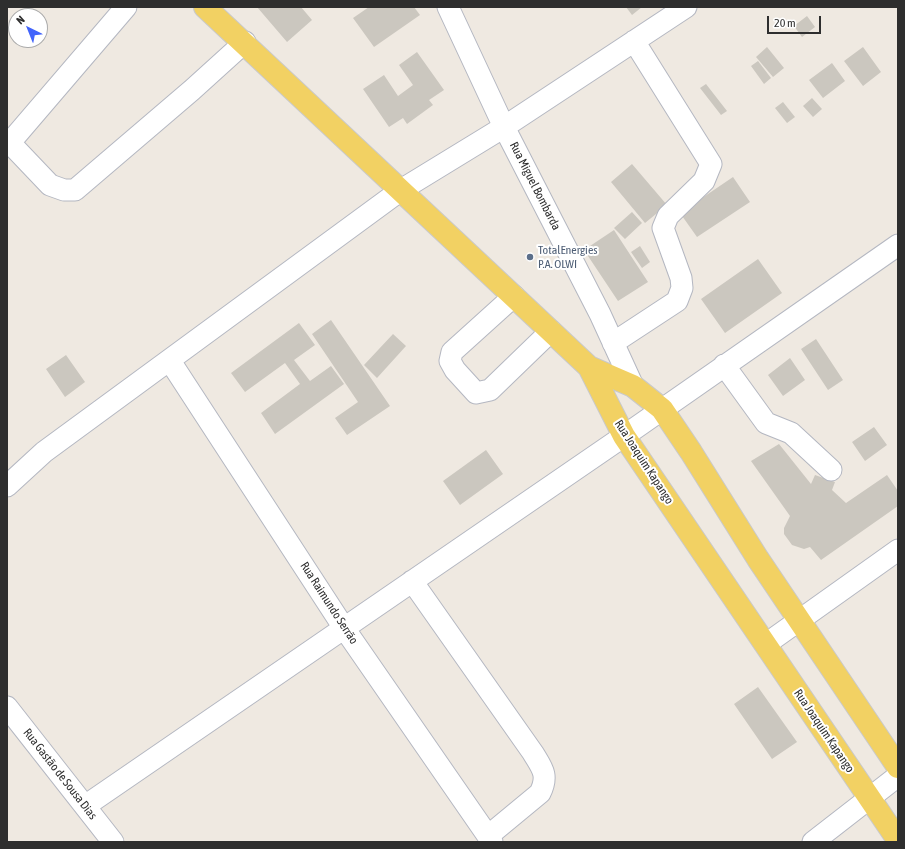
<!DOCTYPE html>
<html>
<head>
<meta charset="utf-8">
<style>
	body { margin:0 }
	#map { position:relative; width:905px; height:849px; overflow:hidden; background:#efe9e1; font-family:"Asap Condensed",sans-serif }
	canvas { display:block }
	.frame { position:absolute; inset:0; border:8px solid #2e2e2e; pointer-events:none }
	.north { position:absolute; left:8px; top:8px; width:40px; height:40px; box-sizing:border-box; background:#fff; border:1px solid #ababab; border-radius:50%; rotate:317deg; font-size:11px; font-weight:700; line-height:16px; text-align:center; color:#2e2e2e }
	.north::after { content:''; display:block; margin:auto; width:14px; height:18px; background:#4264fb; clip-path:polygon(50% 0,100% 100%,50% 72%,0 100%) }
	.scale { position:absolute; left:767px; top:16px; width:54px; height:18px; box-sizing:border-box; border:2px solid #2e2e2e; border-top:0; padding-left:5px; font-size:12px; line-height:14px; white-space:nowrap; color:#2e2e2e; -webkit-text-stroke:3px #fff; paint-order:stroke }
</style>
</head>
<body>
<div id="map">
<canvas width="905" height="849"></canvas>
<div class="frame"></div>
<div class="north">N</div>
<div class="scale">20 m</div>
</div>
<script>
const ctx = document.querySelector('canvas').getContext('2d');
ctx.lineJoin = 'round';
function paint(path, color) {
  ctx.fillStyle = color;
  ctx.fill(path, 'evenodd');
}
function trace(path, color, width, dash) {
  ctx.strokeStyle = color;
  ctx.lineWidth = width;
  ctx.lineCap = dash ? 'butt' : 'round';
  ctx.setLineDash(dash || []);
  ctx.stroke(path);
}
function drawText(font, color, halo, rows, align = 'center') {
  ctx.font = font + ' "Asap Condensed",sans-serif';
  ctx.lineWidth = 4;
  ctx.setLineDash([]);
  ctx.textBaseline = 'middle';
  ctx.strokeStyle = halo;
  ctx.fillStyle = color;
  for (const [text, x, y, turn = 0] of rows) {
    ctx.save();
    ctx.translate(x, y);
    ctx.rotate((+turn || 0) * Math.PI / 180);
    ctx.textAlign = isNaN(turn) ? turn : align;
    if (halo) ctx.strokeText(text, 0, 0);
    ctx.fillText(text, 0, 0);
    ctx.restore();
  }
}
paint(new Path2D(`
	M 257,7 L 301,7 L 312,20 L 287,42 Z
	M 369,7 L 414,7 L 420,15 L 374,47 L 353,18 Z
	M 626,7 L 642,7 L 632,15 Z
	M 807,16 L 815,27 L 802,37 L 794,26 Z
	M 767,47 L 784,68 L 773,77 L 756,57 Z
	M 863,47 L 881,72 L 863,86 L 844,61 Z
	M 417,52 L 444,90 L 429,100 L 433,105 L 407,124 L 403,118 L 389,127 L 363,89 L 384,75 L 398,96 L 413,85 L 399,65 Z
	M 758,61 L 771,78 L 764,84 L 751,66 Z
	M 832,63 L 845,81 L 823,98 L 809,80 Z
	M 706,84 L 727,111 L 721,115 L 700,88 Z
	M 812,98 L 822,109 L 813,117 L 803,106 Z
	M 783,102 L 795,117 L 787,123 L 775,108 Z
	M 632,164 L 667,205 L 645,223 L 611,182 Z
	M 733,177 L 750,202 L 697,237 L 680,213 Z
	M 632,212 L 642,223 L 625,239 L 614,228 Z
	M 614,230 L 648,282 L 618,301 L 584,250 Z
	M 640,246 L 650,262 L 642,268 L 631,252 Z
	M 758,259 L 782,293 L 725,333 L 701,299 Z
	M 331,320 L 390,406 L 347,435 L 335,418 L 358,402 L 312,334 Z
	M 299,323 L 315,345 L 294,360 L 310,381 L 331,366 L 344,384 L 275,434 L 261,413 L 300,384 L 285,363 L 245,392 L 231,373 Z
	M 393,334 L 406,346 L 377,378 L 364,365 Z
	M 816,339 L 843,380 L 828,390 L 801,349 Z
	M 66,355 L 85,382 L 65,397 L 46,369 Z
	M 790,358 L 805,380 L 783,396 L 768,375 Z
	M 874,427 L 887,445 L 865,461 L 852,442 Z
	M 779,444 L 811,484 L 815,475 L 835,482 L 832,490 L 846,503 L 887,475 L 898,491 L 898,506 L 821,560 L 810,547 L 804,549 L 792,545 L 784,534 L 784,528 L 790,516 L 751,461 Z
	M 486,450 L 503,474 L 460,505 L 443,481 Z
	M 758,687 L 797,742 L 772,759 L 734,704 Z`), '#cbc7bf');
const minor = new Path2D(`
	M 448,7 L 504,127 L 600,314 L 633,386
	M 10,143 L 50,185 L 64,190 L 75,190 L 192,90 L 245,42
	M 7,146 L 126,7
	M 514,296 L 452,352 L 450,361 L 455,370 L 476,393 L 490,390 L 551,331
	M 613,343 L 677,301 L 682,288 L 681,278 L 663,228 L 668,216 L 704,181 L 711,164 L 634,41
	M 170,361 L 344,628 L 492,842
	M 724,365 L 766,423 L 791,433 L 831,470
	M 7,486 L 44,452 L 401,190 L 504,127 L 686,7
	M 412,581 L 533,753 C 542,768 549,775 540,793 L 488,836
	M 766,644 L 898,550
	M 7,707 L 113,842
	M 85,806 L 624,436 L 898,245
	M 813,842 L 898,776`);
const major = new Path2D(`
	M 205,7 L 589,367 L 633,386 L 662,409 L 691,452 L 758,559 L 898,767
	M 589,367 L 624,436 L 898,840`);
trace(minor, '#b4b7c1', 23);
trace(major, '#c9c9c9', 24);
trace(minor, '#fff', 21);
trace(major, '#f2d163', 22);
for (const [x, y, r, color] of [
	[530,257,4,"#5c6f8a"]
]) {
  const dot = new Path2D();
  dot.arc(x, y, r, 0, 2 * Math.PI);
  ctx.fillStyle = color;
  ctx.fill(dot);
  trace(dot, '#fff', 1.5);
}
drawText('12px', '#2e2e2e', '#fff', [
	["Rua Miguel Bombarda",535,186,63],
	["Rua Joaquim Kapango",644,462,57],
	["Rua Raimundo Serrão",329,603,57],
	["Rua Joaquim Kapango",824,731,56],
	["Rua Gastão de Sousa Dias",60,774,52]
]);
drawText('12px', '#4e5e75', '#fff', [
	["TotalEnergies",538,250],
	["P.A. OLWI",538,264]
], 'left');
</script>
</body>
</html>
